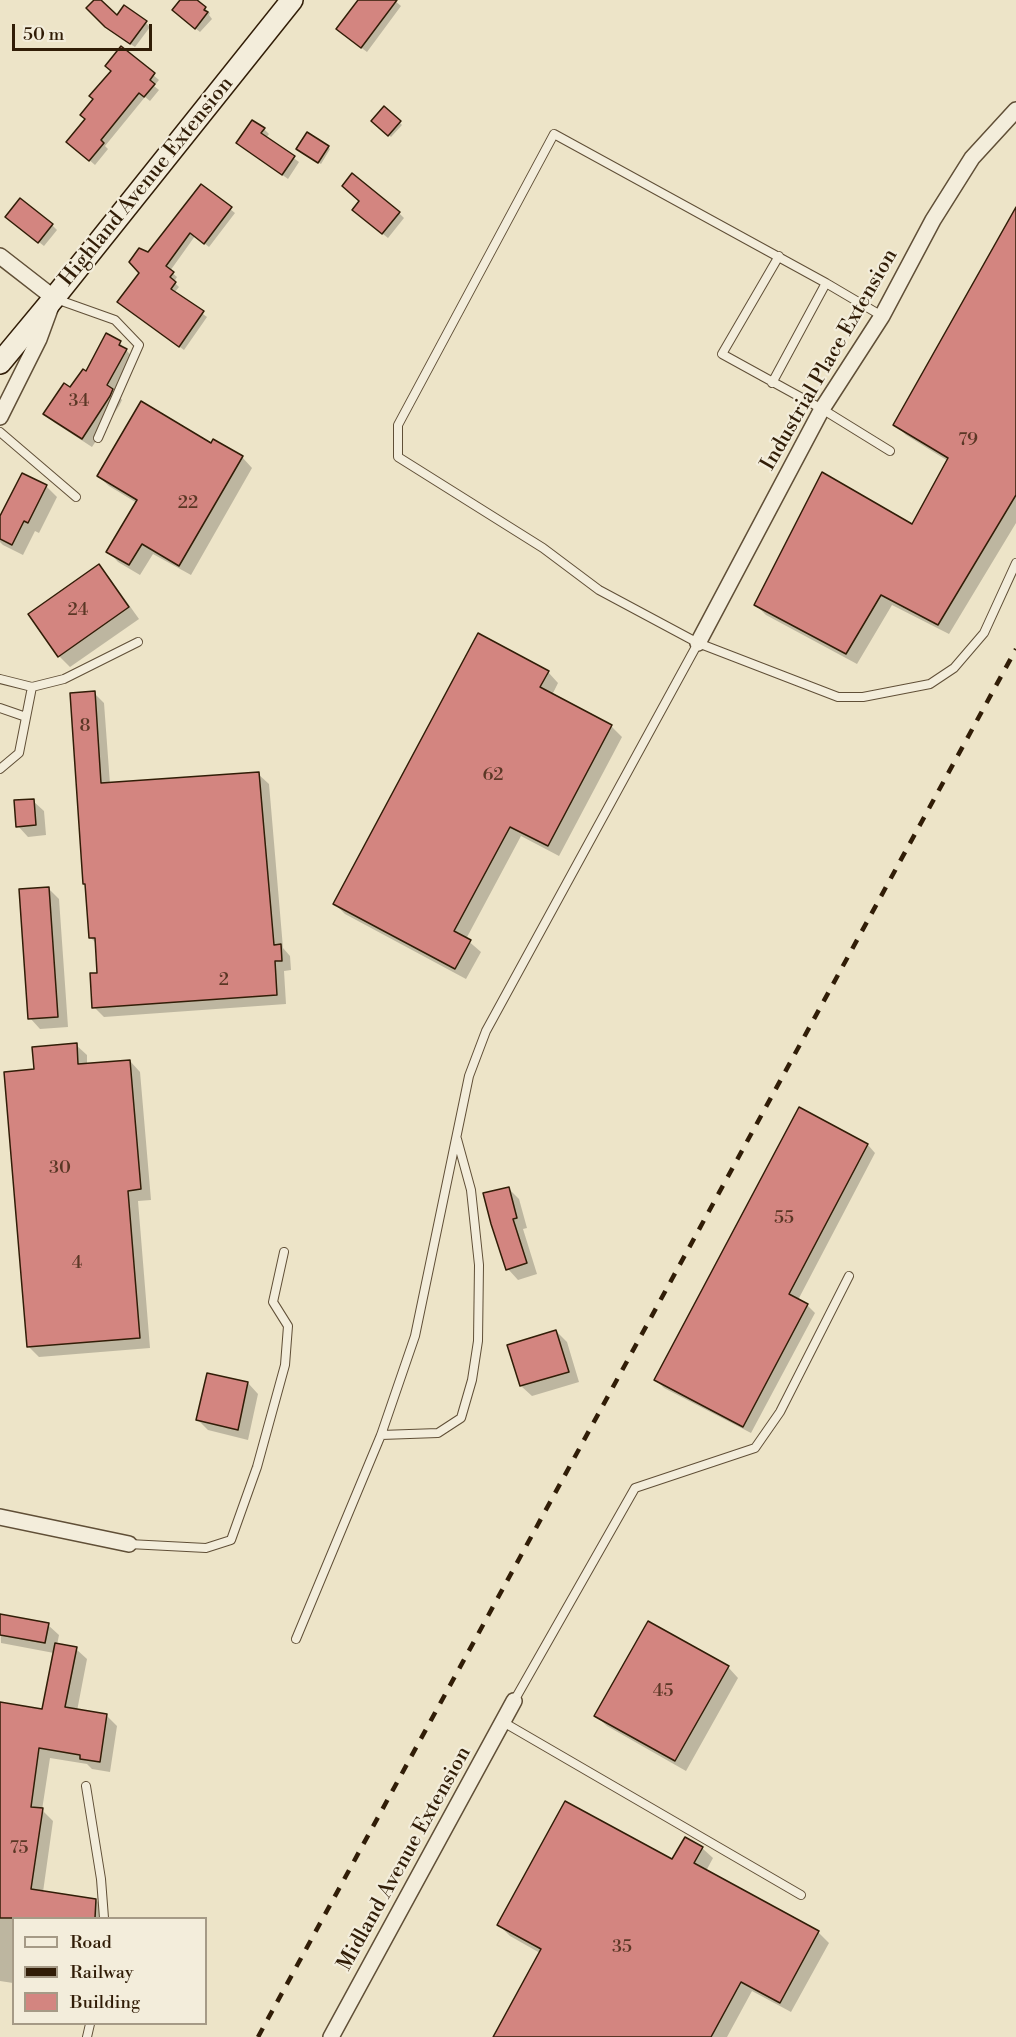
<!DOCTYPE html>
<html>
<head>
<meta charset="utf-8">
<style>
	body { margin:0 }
	#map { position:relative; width:1016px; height:2037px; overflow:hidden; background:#ede4c8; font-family:"Libre Bodoni",serif }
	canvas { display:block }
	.legend { position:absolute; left:12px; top:1917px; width:195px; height:108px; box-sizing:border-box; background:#f3eddb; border:2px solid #a59a86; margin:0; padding:8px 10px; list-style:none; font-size:18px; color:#311d07 }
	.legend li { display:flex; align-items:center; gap:12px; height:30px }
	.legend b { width:30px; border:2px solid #a59a86 }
	.scale { position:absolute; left:12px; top:24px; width:140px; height:27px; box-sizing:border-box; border:3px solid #311d07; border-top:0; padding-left:8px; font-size:18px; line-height:21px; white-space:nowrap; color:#311d07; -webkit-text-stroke:4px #f3eddb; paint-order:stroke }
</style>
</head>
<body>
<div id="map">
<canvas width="1016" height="2037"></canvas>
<ul class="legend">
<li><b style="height:8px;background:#f3eddb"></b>Road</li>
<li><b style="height:8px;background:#311d07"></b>Railway</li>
<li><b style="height:16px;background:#d38580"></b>Building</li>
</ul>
<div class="scale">50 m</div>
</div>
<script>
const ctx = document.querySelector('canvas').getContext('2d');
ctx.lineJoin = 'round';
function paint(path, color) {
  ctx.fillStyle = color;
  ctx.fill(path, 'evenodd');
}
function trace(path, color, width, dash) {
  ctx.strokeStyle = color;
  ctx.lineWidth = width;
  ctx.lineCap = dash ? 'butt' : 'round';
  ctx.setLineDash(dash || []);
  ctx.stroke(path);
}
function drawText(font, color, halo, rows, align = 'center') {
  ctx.font = font + ' "Libre Bodoni",serif';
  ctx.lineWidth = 4.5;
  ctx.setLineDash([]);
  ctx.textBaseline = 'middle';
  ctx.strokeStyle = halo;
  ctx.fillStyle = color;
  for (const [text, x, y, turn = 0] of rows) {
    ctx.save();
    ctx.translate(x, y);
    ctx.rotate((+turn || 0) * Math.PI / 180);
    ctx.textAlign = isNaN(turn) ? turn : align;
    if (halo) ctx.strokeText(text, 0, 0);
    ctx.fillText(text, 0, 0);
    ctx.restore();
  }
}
paint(new Path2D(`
	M 96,0 L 99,0 L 118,17 L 146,23 L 150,27 L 135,47 L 111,31 Z
	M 182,0 L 195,0 L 210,13 L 209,15 L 212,19 L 200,32 L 179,15 Z
	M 360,0 L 394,0 L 401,6 L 367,52 L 343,34 Z
	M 121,48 L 159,80 L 154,86 L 159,90 L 150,101 L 145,97 L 105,146 L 108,149 L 95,165 L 73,146 L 112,71 Z
	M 385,108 L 402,125 L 391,137 L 373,121 Z
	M 264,129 L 269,134 L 266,138 L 299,162 L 288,179 L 238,143 Z
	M 328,147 L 330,149 L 321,164 L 300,151 Z
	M 201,186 L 235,213 L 209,247 L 195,236 L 170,271 L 177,277 L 174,282 L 179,287 L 174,293 L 207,317 L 184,350 L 123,306 L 148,254 Z
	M 1016,210 L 1016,523 L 949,634 L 892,605 L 857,664 L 766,615 L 756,605 L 913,526 L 948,461 L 906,435 L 895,424 Z
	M 399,213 L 404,218 L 388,238 L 359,215 Z
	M 12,221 L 52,225 L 57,230 L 44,246 Z
	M 107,335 L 120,343 L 135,360 L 117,394 L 122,400 L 119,406 L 92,447 L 55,423 L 45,414 L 86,373 Z
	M 212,445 L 242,457 L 252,468 L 191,575 L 153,554 L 140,575 L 118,562 L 108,551 L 137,503 L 109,486 L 98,476 Z
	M 46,486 L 57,497 L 39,533 L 35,531 L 23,555 L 3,545 L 0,542 L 0,520 Z
	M 99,566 L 109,577 L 139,619 L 70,667 L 59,656 L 30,615 Z
	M 548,672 L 558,683 L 552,695 L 612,727 L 622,737 L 559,856 L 521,836 L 466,939 L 481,952 L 466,979 L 345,914 L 334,903 Z
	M 94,693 L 104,703 L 110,784 L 258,774 L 269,784 L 283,948 L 290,956 L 291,970 L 284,971 L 286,1004 L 104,1017 L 94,1007 L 99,974 L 97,944 L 90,937 Z
	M 33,801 L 44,811 L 46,835 L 28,837 L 18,826 Z
	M 48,888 L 59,899 L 68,1027 L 40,1029 L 30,1018 Z
	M 76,1045 L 87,1055 L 87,1065 L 130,1061 L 140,1072 L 151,1200 L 138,1201 L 150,1348 L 39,1357 L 29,1347 L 36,1071 Z
	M 799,1109 L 868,1145 L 875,1153 L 798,1300 L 807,1305 L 815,1313 L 751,1433 L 664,1388 L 656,1380 Z
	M 509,1189 L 519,1199 L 527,1228 L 523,1229 L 537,1274 L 518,1280 L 508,1269 Z
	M 556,1331 L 567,1342 L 579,1382 L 532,1396 L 521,1386 Z
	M 248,1383 L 258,1394 L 248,1440 L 208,1430 L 198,1420 Z
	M 0,1616 L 48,1625 L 59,1635 L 57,1645 L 76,1649 L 87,1659 L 77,1711 L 106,1715 L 117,1726 L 110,1772 L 92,1769 L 87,1764 L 50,1758 L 42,1810 L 53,1821 L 43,1892 L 96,1900 L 107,1911 L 107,1918 L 14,1918 L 14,1986 L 13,1983 L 0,1981 L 0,1704 L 43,1711 L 54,1653 L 1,1643 Z
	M 728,1667 L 738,1678 L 686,1771 L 607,1726 L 596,1716 Z
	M 702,1848 L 713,1858 L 706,1871 L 818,1932 L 829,1943 L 791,2012 L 752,1991 L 727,2037 L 494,2037 L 540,1953 L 510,1936 L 499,1925 L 673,1861 Z`), '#0003');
const building = new Path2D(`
	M 94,0 L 101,0 L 117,15 L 124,5 L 147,21 L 130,44 L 105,27 L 86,8 Z
	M 180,0 L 197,0 L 206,7 L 204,10 L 208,12 L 195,29 L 172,10 Z
	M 358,0 L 397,0 L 361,48 L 336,29 Z
	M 121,46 L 155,73 L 150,80 L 155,84 L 144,97 L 139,93 L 101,140 L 104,143 L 89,161 L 66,142 L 85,119 L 80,115 L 93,99 L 89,96 L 111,71 L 105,66 Z
	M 384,106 L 401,121 L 388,136 L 371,121 Z
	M 252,120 L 265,128 L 261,133 L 295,156 L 282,175 L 236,143 Z
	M 307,132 L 329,146 L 318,163 L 296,149 Z
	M 352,173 L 400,212 L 382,234 L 352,210 L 359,201 L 342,186 Z
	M 201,184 L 232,207 L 204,244 L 190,233 L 166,266 L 174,272 L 170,277 L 176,282 L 171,289 L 204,311 L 179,347 L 117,302 L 139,273 L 129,262 L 139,248 L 148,252 Z
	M 20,198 L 53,224 L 38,243 L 5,217 Z
	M 1016,207 L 1016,495 L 938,625 L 881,595 L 846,654 L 754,605 L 822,472 L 912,524 L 948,458 L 893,425 Z
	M 106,333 L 121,341 L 119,345 L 127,349 L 107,385 L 113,389 L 110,396 L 82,439 L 43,414 L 64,383 L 70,387 L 83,369 L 86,371 Z
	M 141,401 L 211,443 L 213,439 L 243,456 L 179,566 L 142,544 L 129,565 L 106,552 L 137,500 L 97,476 Z
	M 22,473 L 47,485 L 28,523 L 24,521 L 12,545 L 0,539 L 0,516 Z
	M 99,564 L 129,607 L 58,657 L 28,614 Z
	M 478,633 L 549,671 L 540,687 L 612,725 L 548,846 L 510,827 L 454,931 L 471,940 L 455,969 L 333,904 Z
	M 95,691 L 101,783 L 259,772 L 274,945 L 281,944 L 282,961 L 275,961 L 277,995 L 92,1008 L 90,973 L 97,973 L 95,938 L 89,938 L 85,884 L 83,884 L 70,693 Z
	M 34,799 L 36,825 L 16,827 L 14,800 Z
	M 49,887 L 58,1017 L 28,1019 L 19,889 Z
	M 77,1043 L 78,1064 L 130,1060 L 141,1189 L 128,1191 L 140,1338 L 27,1347 L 4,1072 L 34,1069 L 32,1047 Z
	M 799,1107 L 868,1144 L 789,1294 L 808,1304 L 743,1427 L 654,1380 Z
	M 509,1187 L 517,1218 L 513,1219 L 527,1263 L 506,1270 L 491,1224 L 483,1193 Z
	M 556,1330 L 569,1372 L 520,1386 L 507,1345 Z
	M 207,1373 L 248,1382 L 238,1430 L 196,1420 Z
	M 0,1614 L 49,1623 L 45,1643 L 0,1635 Z
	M 648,1621 L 729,1666 L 675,1761 L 594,1716 Z
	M 55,1643 L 77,1647 L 65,1707 L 107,1714 L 100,1762 L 80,1759 L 80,1755 L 39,1748 L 31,1807 L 43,1808 L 31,1889 L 96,1899 L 95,1918 L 0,1918 L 0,1702 L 42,1709 Z
	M 565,1801 L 672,1859 L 685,1837 L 703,1847 L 694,1863 L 819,1931 L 780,2003 L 741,1982 L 711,2037 L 493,2037 L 541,1949 L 497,1925 Z`);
paint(building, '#d38580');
trace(building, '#311d07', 1.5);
const lane = new Path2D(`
	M 779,256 L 722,354 L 822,409 L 890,451
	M 826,283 L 882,316
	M 56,299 L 115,320 L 139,345 L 98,438
	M 772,383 L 826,283 L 554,134 L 398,425 L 398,457 L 543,548 L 599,590 L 698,643 L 838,697 L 863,697 L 930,684 L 954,668 L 984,633 L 1016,563
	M 0,432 L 76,497
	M 0,679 L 32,687 L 64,679 L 138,642
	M 0,708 L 26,717
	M 0,769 L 19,753 L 32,687
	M 381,1435 L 438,1433 L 461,1418 L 472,1380 L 478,1341 L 479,1265 L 471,1190 L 457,1139
	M 129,1544 L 206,1548 L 231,1540 L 257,1467 L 285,1365 L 288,1326 L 273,1302 L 284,1252
	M 296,1639 L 381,1435 L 415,1336 L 469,1076 L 486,1031 L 698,643
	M 514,1701 L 635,1488 L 755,1448 L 780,1412 L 849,1276
	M 503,1722 L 801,1895
	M 86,1786 L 101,1879 L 104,1918
	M 87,2037 L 90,2024`);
const street = new Path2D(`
	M 0,256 L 54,298 L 39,339 L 0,417
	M 698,643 L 822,409 L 882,316 L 933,220 L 972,158 L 1016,110
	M 0,1517 L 129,1544
	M 331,2037 L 514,1701`);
const secondary = new Path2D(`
	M 0,363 L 54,298 L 292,0`);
trace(lane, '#604f37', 10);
trace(street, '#604f37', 18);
trace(secondary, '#311d07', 24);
trace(lane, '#f3eddb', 8);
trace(street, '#f3eddb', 15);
trace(secondary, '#f3eddb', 21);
trace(new Path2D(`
	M 258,2037 L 1016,649`), '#311d07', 4.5, [10, 10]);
drawText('18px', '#5a3725', null, [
	["34",79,402],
	["79",968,441],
	["22",188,504],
	["24",78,611],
	["8",85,727],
	["62",493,776],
	["2",224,981],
	["30",60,1169],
	["55",784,1219],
	["4",77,1264],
	["45",663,1692],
	["75",19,1849],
	["35",622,1948]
]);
drawText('21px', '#311d07', '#f3eddb', [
	["Highland Avenue Extension",147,182,-51],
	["Industrial Place Extension",830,360,-60],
	["Midland Avenue Extension",405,1859,-61]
]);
</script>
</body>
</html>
